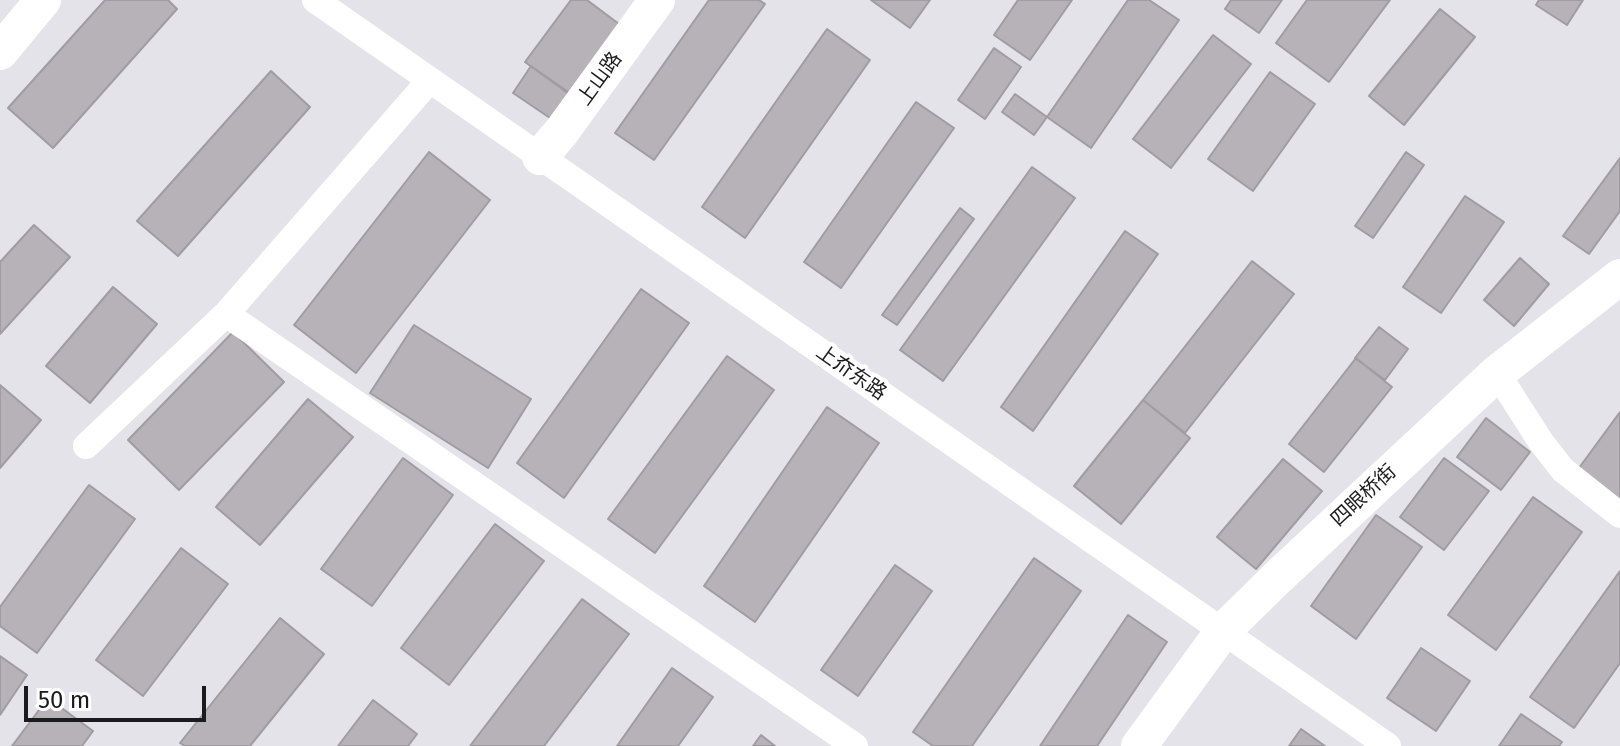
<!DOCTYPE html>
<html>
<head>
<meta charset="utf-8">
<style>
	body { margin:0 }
	#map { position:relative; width:1620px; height:746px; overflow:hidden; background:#e4e3e9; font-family:"Fira Sans",sans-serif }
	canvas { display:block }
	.scale { position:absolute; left:24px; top:686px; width:182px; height:36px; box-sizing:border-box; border:4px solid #1b1b1d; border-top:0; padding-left:10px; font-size:24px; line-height:28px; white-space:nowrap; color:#1b1b1d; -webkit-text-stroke:6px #fff; paint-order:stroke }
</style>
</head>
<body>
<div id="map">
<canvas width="1620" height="746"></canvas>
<div class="scale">50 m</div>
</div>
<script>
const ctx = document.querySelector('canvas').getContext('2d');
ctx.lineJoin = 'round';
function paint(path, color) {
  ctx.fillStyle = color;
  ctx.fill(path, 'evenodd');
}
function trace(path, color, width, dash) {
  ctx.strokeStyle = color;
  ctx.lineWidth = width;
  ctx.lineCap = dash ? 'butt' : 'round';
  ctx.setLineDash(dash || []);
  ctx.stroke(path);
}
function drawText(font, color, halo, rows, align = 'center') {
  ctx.font = font + ' "Fira Sans","Noto Sans SC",sans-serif';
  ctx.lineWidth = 8;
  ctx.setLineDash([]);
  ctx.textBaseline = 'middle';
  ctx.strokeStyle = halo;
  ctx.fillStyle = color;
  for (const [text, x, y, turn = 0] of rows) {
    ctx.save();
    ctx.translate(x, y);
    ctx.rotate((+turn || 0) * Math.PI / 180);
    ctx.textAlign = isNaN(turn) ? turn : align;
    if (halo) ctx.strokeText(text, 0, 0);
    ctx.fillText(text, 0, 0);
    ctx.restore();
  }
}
const building = new Path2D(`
	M 105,0 L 168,0 L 177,9 L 53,148 L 8,108 Z
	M 571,0 L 587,0 L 623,27 L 572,96 L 525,62 Z
	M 709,0 L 759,0 L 765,4 L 654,160 L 615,133 Z
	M 871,0 L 930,0 L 910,28 Z
	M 1018,0 L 1072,0 L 1030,60 L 994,35 Z
	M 1128,0 L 1149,0 L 1179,20 L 1091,148 L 1047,117 Z
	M 1231,0 L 1282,0 L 1259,33 L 1225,9 Z
	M 1307,0 L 1390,0 L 1329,82 L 1276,43 Z
	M 1539,0 L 1583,0 L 1567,25 L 1536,5 Z
	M 1440,9 L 1475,37 L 1404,125 L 1369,96 Z
	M 827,29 L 870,60 L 745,238 L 702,207 Z
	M 1213,35 L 1251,64 L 1171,168 L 1133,139 Z
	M 994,48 L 1021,67 L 985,119 L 958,100 Z
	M 531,66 L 571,94 L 553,120 L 513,93 Z
	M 271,71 L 310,107 L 178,256 L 137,221 Z
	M 1270,72 L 1315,104 L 1253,191 L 1208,159 Z
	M 1015,94 L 1047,117 L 1034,135 L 1002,112 Z
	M 916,102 L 954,128 L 841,288 L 804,262 Z
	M 429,152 L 490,200 L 356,373 L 294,325 Z
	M 1406,152 L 1424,165 L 1373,238 L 1355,226 Z
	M 1620,158 L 1620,211 L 1589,254 L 1563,236 Z
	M 1032,167 L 1075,198 L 943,381 L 900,350 Z
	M 1465,196 L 1504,222 L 1441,313 L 1403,287 Z
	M 960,208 L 974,219 L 897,325 L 882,315 Z
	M 34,225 L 70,257 L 0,334 L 0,262 Z
	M 1125,231 L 1158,254 L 1033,431 L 1001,407 Z
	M 1520,258 L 1549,284 L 1514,326 L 1484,300 Z
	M 1252,261 L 1294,294 L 1185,433 L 1143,400 Z
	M 113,287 L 157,324 L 90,403 L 46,366 Z
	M 641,289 L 689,323 L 564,498 L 517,463 Z
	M 414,325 L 531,399 L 488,468 L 370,393 Z
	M 1379,327 L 1408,349 L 1385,380 L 1355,358 Z
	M 233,332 L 284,382 L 179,490 L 128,440 Z
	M 727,356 L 774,390 L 655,553 L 608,519 Z
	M 1356,358 L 1392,387 L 1324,472 L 1289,444 Z
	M 0,385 L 41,420 L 0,468 Z
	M 308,399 L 353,437 L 260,545 L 216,507 Z
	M 1143,400 L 1190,438 L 1121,524 L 1074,486 Z
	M 827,407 L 879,443 L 755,622 L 704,586 Z
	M 1620,412 L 1620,504 L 1576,472 Z
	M 1486,418 L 1530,452 L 1501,490 L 1457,457 Z
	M 403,458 L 453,495 L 372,606 L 321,569 Z
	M 1444,458 L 1489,491 L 1444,550 L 1400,517 Z
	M 1283,459 L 1322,491 L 1256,569 L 1217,537 Z
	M 89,485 L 135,519 L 37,653 L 0,626 L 0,607 Z
	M 1533,497 L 1582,532 L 1496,650 L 1448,615 Z
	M 1376,515 L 1422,547 L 1356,639 L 1311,606 Z
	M 495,524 L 544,561 L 449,685 L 401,648 Z
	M 181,548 L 228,584 L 143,696 L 96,660 Z
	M 1034,558 L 1081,591 L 972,746 L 933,746 L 913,732 Z
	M 895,565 L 932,591 L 858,696 L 821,670 Z
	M 1620,571 L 1620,663 L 1574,728 L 1530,697 Z
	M 582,599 L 629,634 L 544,746 L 470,746 Z
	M 1128,615 L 1167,642 L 1097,746 L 1040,746 Z
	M 280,618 L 324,654 L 250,746 L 185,746 L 180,743 Z
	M 1421,648 L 1470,681 L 1436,731 L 1387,698 Z
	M 0,656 L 27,675 L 0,715 Z
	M 672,668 L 713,697 L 678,746 L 617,746 Z
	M 48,698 L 93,731 L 82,746 L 12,746 Z
	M 373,700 L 417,734 L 408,746 L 338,746 Z
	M 1521,714 L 1562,742 L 1559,746 L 1499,746 Z
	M 1301,729 L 1325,746 L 1289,746 Z
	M 761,735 L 775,746 L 753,746 Z`);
paint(building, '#b6b2b7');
trace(building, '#a09ca1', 2);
trace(new Path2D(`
	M 315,0 L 1388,746
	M 226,314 L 855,746
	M 1497,373 L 1541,442 L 1563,470 L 1620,515
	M 86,446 L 226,314 L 430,80`), '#fff', 26);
trace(new Path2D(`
	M 0,52 L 43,0
	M 540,157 L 562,131 L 657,0
	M 1139,746 L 1223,631 L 1277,578 L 1497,373 L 1620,277`), '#fff', 36);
drawText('20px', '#1b1b1d', '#fff', [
	["上山路",600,79,-54],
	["上夼东路",851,373,35],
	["四眼桥街",1364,496,-43]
]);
</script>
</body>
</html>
